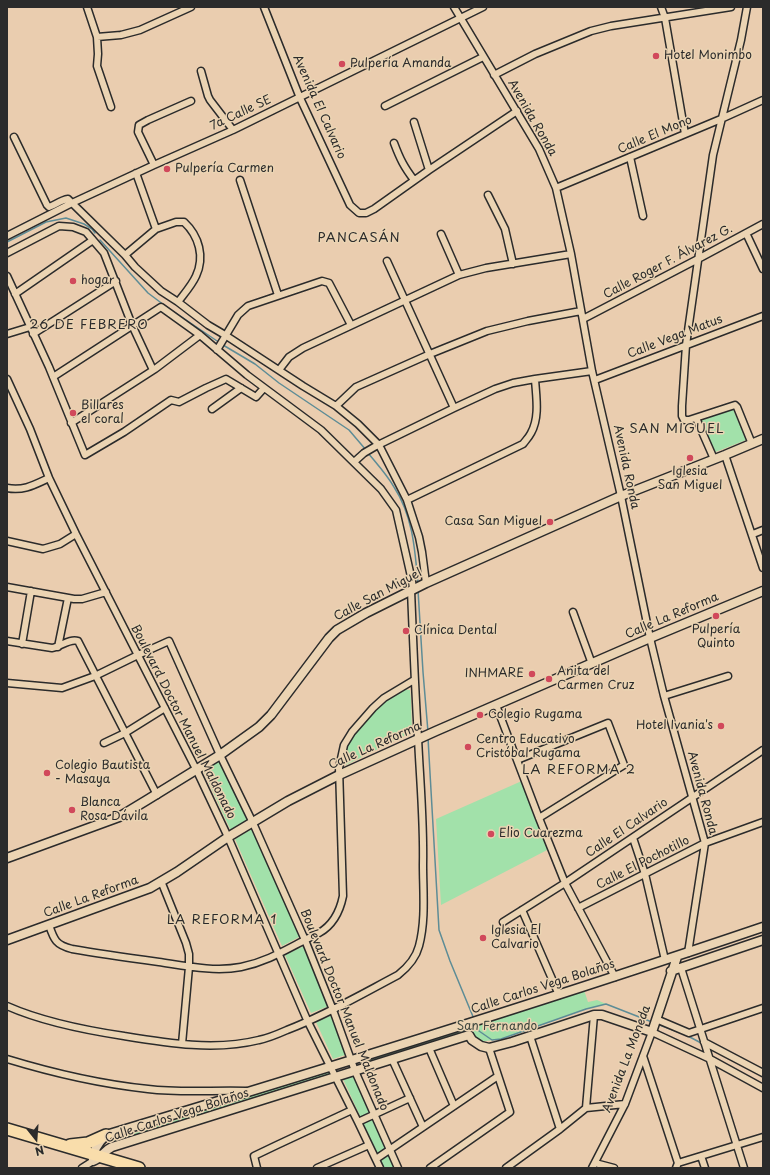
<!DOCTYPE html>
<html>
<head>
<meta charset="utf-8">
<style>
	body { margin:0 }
	#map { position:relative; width:770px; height:1175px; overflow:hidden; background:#eacdaf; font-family:"Playpen Sans",sans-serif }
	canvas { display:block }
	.frame { position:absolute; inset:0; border:8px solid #2b2b2b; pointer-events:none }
	.north { position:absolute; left:16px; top:1119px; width:40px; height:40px; -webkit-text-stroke:3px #ebd4b3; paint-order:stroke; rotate:163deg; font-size:11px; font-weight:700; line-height:16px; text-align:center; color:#2b2b2b }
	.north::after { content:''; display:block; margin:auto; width:14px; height:18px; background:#2b2b2b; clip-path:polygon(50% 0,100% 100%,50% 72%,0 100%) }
</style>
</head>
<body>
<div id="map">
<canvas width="770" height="1175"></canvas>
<div class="frame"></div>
<div class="north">N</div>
</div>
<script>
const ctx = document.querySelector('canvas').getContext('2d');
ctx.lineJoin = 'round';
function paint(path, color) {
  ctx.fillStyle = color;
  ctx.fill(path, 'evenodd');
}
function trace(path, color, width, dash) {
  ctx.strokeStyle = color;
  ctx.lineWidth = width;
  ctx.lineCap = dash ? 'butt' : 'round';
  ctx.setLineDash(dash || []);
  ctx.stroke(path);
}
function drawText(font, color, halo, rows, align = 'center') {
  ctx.font = font + ' "Playpen Sans",sans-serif';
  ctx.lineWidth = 3;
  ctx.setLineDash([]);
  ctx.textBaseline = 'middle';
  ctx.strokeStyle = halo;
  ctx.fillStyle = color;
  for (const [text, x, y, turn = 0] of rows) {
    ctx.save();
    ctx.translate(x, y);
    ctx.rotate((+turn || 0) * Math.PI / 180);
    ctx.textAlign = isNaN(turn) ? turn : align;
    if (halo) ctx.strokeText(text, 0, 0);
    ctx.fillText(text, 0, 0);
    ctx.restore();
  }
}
paint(new Path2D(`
	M 733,409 L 746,440 L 713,453 L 700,421 Z
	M 403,689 L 410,690 L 411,700 L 412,732 L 346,765 C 346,759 344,751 346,746 C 355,724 383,700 403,689 Z
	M 219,760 L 249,821 L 231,831 L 202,768 Z
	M 524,780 L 551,848 L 441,905 L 436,819 Z
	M 252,829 L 301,936 L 282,946 L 235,839 Z
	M 304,946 L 329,1006 L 311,1013 L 285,955 Z
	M 583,987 L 588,1002 L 597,1000 L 606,1004 L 586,1009 L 501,1039 L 478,1042 L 469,1035 L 467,1024 Z
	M 332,1015 L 348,1054 L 333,1059 L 316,1022 Z
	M 464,1026 L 466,1032 L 362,1065 L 359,1059 Z
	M 331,1071 L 332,1076 L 114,1143 L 113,1140 Z
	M 354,1075 L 395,1168 L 384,1168 L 343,1079 Z`), '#a2e1aa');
trace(new Path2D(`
	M 100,240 L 148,293 L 164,305 L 220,343
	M 7,242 L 46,222 L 66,218 L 84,224 L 92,229 L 95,233
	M 223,345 L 255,364 L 279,383 L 349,430 L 366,450
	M 368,453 C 377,464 387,475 394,487 C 413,516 415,550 418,584
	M 418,590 L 423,672 L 428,732
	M 428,738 L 439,930 L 450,961 L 474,1019
	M 476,1024 L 479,1031 L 492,1040 L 501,1039 L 586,1009 L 606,1004 L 652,1022
	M 657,1024 L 686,1035 L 703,1044`), '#5d8c96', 1.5);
const minor = new Path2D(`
	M 87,7 L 97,37 L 98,54 L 97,66 L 111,107
	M 264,7 L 300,98 L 350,205 L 359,213 L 366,213 L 374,209 L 429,170 L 517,111
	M 454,7 L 539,149 L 556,188 L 571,254 L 592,371 L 621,496 L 650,638 L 664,696 L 705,843 L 688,953
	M 661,7 L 665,18 L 685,134
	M 747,7 L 741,40 L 713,155 L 686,345 L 682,406 L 682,416 L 684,420 L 689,420 L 735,405 L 737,407 L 752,444
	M 97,37 L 121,35 L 140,30 L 191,7
	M 201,71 L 208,96 L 210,100 L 233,130
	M 494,75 L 535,54 L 591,31 L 611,26 L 731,7
	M 385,106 L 483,57
	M 414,122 L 429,170
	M 14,137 L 47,205 L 49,207 C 55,205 61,200 68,199 L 70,201 L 125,255 L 135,267 L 161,291 L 178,302 L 208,325 L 225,335 L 303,386 L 336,406 L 358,424 L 379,445 L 407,500 L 419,537 L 422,552 L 426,583
	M 394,143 C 400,159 404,167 414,180
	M 630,157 L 643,216
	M 154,165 L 138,132 L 139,125 L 148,120 L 191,101
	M 136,173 L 156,229
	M 240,180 L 278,295
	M 556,188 L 721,119 L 763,100
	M 488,195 L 505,229 L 513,264
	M 746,233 L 763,269
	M 441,234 L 459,275
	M 7,236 L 72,203 L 154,165 L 233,130 L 483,7
	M 7,253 L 59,226 L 73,227 L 86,232 L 104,253 L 132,325 L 153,370
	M 125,255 L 156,229 L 176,222 L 184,222 C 199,236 205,257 196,276 C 192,285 184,294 178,302
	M 387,261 L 454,408
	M 7,276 L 49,367 L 85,455 L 124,432 L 171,400 L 179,402 L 206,388 L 226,379 L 256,397 L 264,388
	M 15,294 L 93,240
	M 583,319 L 698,259 L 763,224
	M 7,334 L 30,327
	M 33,334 L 116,281
	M 217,350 L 238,315 L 248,306 L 322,281 L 329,283 L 351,325
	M 279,370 L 289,357 L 303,348 L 459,275 L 486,268 L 571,254
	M 53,377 L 161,307 L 200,335 L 247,375 L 321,430 L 381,489 L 396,510 L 412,581 L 413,589
	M 7,379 L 30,429 L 49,478 L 76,534 L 196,769 L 228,837 L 308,1022 L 358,1122 L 380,1168
	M 595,380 L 763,316
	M 336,406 L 356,387 L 430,354 L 487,331 L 528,321 L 581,311
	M 212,409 L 241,388
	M 696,418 L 714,459
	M 71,423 L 155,369 L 200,335
	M 725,455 L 763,568
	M 354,462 L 364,453 L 376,446 L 454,408 L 495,389 L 513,383 L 535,379 L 592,371
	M 7,488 C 24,491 34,485 49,478
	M 407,500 L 523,444 C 526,440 529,437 531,433 C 540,417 536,396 535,379
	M 753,534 L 763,530
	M 7,541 L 43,549 L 60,544 L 76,534
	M 7,587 L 74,599 L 82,599 L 106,592
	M 573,612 L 592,664
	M 7,641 L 52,648 C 60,647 70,638 78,641 L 157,795
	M 22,644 L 31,591
	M 58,647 L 68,598
	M 7,683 L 62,688 L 95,676 L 138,655 L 169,641 L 220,755 L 253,823 L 305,940 L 333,1010 L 355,1071 L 398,1168
	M 664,696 L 728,676
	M 496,705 L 539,818 L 565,883 L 615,977
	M 104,743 L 125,733 L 165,708
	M 517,760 L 608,723 L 624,765 L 539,818
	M 633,838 L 645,874 L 665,960
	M 161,881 L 186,943 L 189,954 L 189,967 L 182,1044
	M 578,908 L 705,843 L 763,822
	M 522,910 L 559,995
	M 503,922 L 565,883 L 763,750
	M 49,925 C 54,940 56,945 72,949 C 101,954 130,958 159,962 C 186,966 215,972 241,967 C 265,962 282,952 303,941 C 308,938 314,936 319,933 C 333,925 340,911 343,896 L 339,768 L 344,745 L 352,732 L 373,708 L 384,698 L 414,680
	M 681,968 L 744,1168
	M 7,1006 C 43,1022 84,1030 124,1036 C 167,1043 215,1051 259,1040 C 269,1038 278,1034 287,1030 C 326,1015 362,994 398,975 C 408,967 416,958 419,946 C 426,920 423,891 423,865 C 424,822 420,781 418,738 C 415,689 413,639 411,590
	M 656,1019 L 689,1033 L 763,1008
	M 530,1036 L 560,1129
	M 704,1042 L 763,1073
	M 429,1048 L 454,1106
	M 643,1056 L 678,1163 L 676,1168
	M 7,1059 C 53,1073 100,1084 148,1089 C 180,1093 214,1090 246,1091
	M 392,1059 L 423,1127
	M 586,1108 L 594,1015
	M 358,1122 L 410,1098
	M 701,1156 L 705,1168
	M 376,1159 L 498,1076
	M 595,1163 L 614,1168
	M 678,1163 L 763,1137
	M 82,1168 L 93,1161
	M 257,1168 L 254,1156 L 277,1145 L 352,1110
	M 317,1168 L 369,1145
	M 430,1168 L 510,1112 L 489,1048
	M 506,1168 L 560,1129 L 586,1108 L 625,1104
	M 592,1168 L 625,1104 L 652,1032 L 710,1059 L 763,1088`);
const tertiary = new Path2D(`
	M 7,858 L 119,817 L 147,800 L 220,755 L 259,727 L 271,715 L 329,638 L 337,630 L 366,613 L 426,583 L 621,496 L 725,455 L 763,439
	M 7,940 L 150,888 L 177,872 L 228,837 L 288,801 L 339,775 L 436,731 L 650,638 L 763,591
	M 677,957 L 652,1032 L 602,1015 L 594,1015 L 512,1042 L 489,1048 L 481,1046 L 472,1040 L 469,1035 L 112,1147 C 103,1151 102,1158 93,1161 C 92,1151 99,1142 106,1135 C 326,1069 545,1001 763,927
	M 671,971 L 763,940`);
const trunk = new Path2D(`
	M 7,1129 L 139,1168
	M 70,1145 L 88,1143 L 106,1135`);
trace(minor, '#2b2b2b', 9);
trace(tertiary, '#2b2b2b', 11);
trace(trunk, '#2b2b2b', 14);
trace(minor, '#ebd4b3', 6);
trace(tertiary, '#ebd4b3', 8);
trace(trunk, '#f9ddab', 11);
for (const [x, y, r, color] of [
	[656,56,4,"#d1495b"],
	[342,64,4,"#d1495b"],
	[167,169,4,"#d1495b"],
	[73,281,4,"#d1495b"],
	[73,413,4,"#d1495b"],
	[690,458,4,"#d1495b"],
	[550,522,4,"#d1495b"],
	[716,616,4,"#d1495b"],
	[406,631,4,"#d1495b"],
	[532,674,4,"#d1495b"],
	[549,679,4,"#d1495b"],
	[480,715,4,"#d1495b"],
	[721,726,4,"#d1495b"],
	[468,747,4,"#d1495b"],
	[47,773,4,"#d1495b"],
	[72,810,4,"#d1495b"],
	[491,834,4,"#d1495b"],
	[483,938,4,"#d1495b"]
]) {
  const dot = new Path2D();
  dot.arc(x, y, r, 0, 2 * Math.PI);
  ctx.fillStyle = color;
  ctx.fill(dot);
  trace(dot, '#ebd4b3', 1.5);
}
drawText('12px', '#2b2b2b', '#ebd4b3', [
	["Hotel Monimbo",664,56],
	["Pulpería Amanda",350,64],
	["Pulpería Carmen",175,169],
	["hogar",81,281],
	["Billares",81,406],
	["el coral",81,420],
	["Iglesia",690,472,"center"],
	["San Miguel",690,486,"center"],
	["Casa San Miguel",542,522,"right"],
	["Pulpería",716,630,"center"],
	["Quinto",716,644,"center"],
	["Clínica Dental",414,631],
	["Anita del",557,672],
	["Carmen Cruz",557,686],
	["INHMARE",524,674,"right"],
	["Colegio Rugama",488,715],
	["Hotel Ivania's",713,726,"right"],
	["Centro Educativo",476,740],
	["Cristóbal Rugama",476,754],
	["Colegio Bautista",55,766],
	["- Masaya",55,780],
	["Blanca",80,803],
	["Rosa Dávila",80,817],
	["Elio Cuarezma",499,834],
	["Iglesia El",491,931],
	["Calvario",491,945]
], 'left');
drawText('12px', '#2b2b2b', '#ebd4b3', [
	["Avenida El Calvario",319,107,66],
	["7a Calle SE",241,113,-25],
	["Avenida Ronda",532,118,60],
	["Calle El Mono",655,135,-23],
	["Calle Roger F. Álvarez G.",668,262,-28],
	["Calle Vega Matus",675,337,-21],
	["Avenida Ronda",626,467,78],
	["Calle San Miguel",378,595,-28],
	["Calle La Reforma",672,616,-23],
	["Boulevard Doctor Manuel Maldonado",183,722,63],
	["Calle La Reforma",375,746,-24],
	["Avenida Ronda",702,793,75],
	["Calle El Calvario",627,828,-34],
	["Calle El Pochotillo",643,863,-27],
	["Calle La Reforma",91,897,-20],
	["Calle Carlos Vega Bolaños",543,987,-18],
	["Boulevard Doctor Manuel Maldonado",344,1010,68],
	["Avenida La Moneda",627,1059,-69],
	["Calle Carlos Vega Bolaños",177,1116,-18]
]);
drawText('12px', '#3d463e', '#ebd4b3', [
	["San Fernando",497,1027]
]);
ctx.letterSpacing = '1px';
drawText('13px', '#2b2b2b', '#ebd4b3', [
	["PANCASÁN",359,238],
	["26 DE FEBRERO",89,325],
	["SAN MIGUEL",677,429],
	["LA REFORMA 2",579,770],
	["LA REFORMA 1",222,920]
]);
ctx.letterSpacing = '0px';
</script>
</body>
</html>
